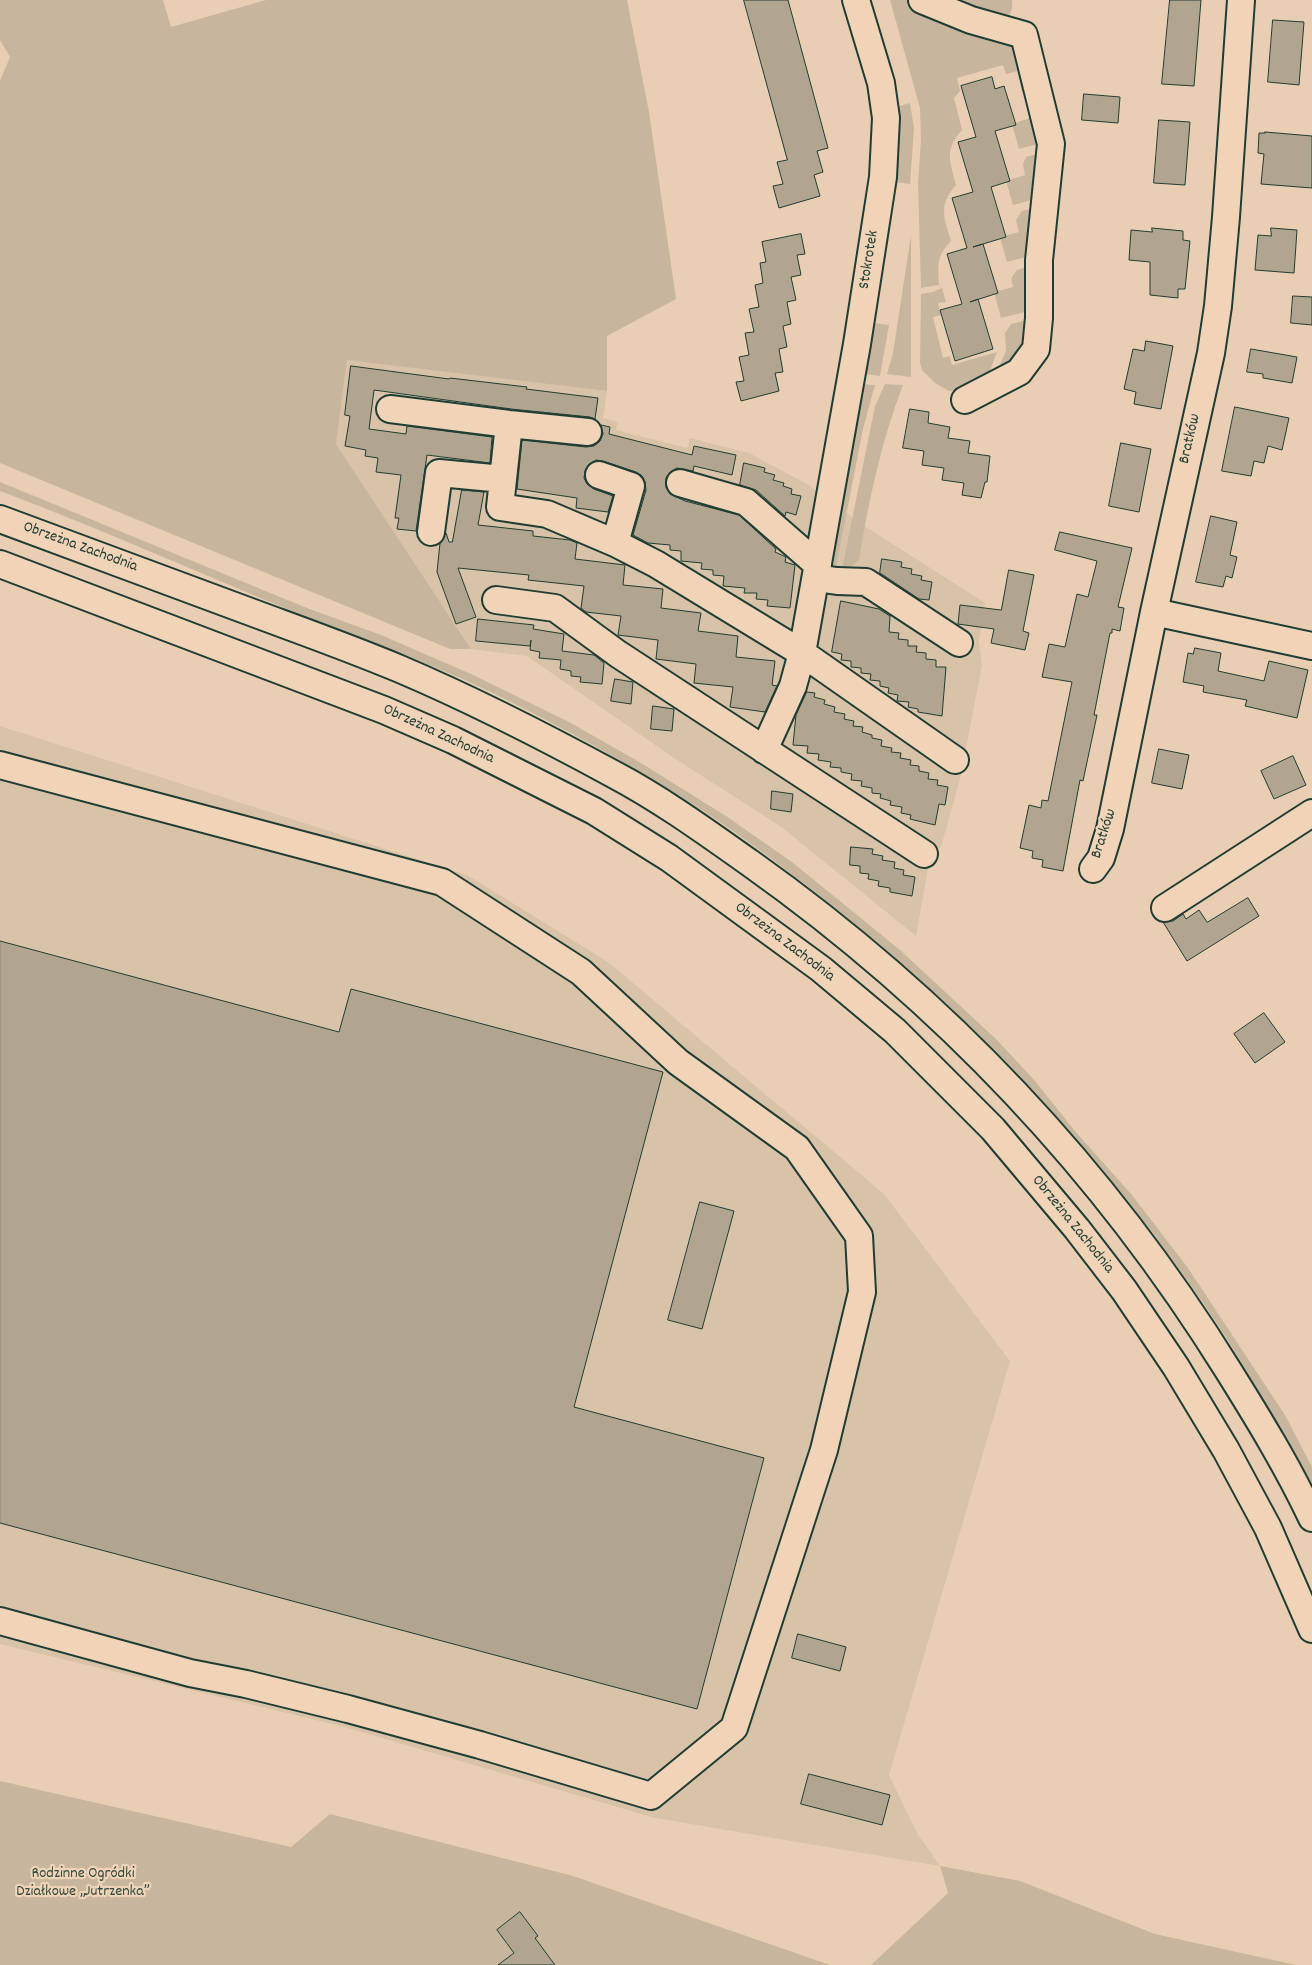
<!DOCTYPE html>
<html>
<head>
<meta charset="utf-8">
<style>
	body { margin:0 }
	canvas { display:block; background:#e9ceb3 }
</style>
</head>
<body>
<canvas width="1312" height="1965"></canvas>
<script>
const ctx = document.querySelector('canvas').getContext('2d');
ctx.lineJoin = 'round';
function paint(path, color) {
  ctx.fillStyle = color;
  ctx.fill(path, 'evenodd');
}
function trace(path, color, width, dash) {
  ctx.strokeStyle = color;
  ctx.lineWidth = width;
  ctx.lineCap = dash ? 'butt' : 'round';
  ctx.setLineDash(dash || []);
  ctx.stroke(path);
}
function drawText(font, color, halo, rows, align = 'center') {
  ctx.font = font + ' Dekko,sans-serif';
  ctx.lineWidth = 4.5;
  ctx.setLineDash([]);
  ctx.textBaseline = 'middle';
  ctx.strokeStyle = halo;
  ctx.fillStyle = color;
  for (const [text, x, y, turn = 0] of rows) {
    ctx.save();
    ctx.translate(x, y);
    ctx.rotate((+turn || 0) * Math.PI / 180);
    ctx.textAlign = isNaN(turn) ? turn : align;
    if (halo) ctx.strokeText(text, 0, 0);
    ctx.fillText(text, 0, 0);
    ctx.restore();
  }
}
paint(new Path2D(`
	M 347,359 L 607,391 L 603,418 L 618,422 L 616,430 L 687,448 L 690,438 L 749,453 L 807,484 L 863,525 L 985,603 L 979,641 L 982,665 L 960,779 L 941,847 L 930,857 L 916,936 L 780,826 L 674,758 L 527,656 L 471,649 L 336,444 Z
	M 0,726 L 467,875 L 608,962 L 884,1194 L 1010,1361 L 889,1775 L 917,1833 L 940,1866 L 655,1818 L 341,1726 L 0,1644 Z`), '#d8c2a8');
paint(new Path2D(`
	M 0,0 L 163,0 L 171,27 L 266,0 L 627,0 L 649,112 L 676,299 L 607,336 L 607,391 L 347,360 L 336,444 L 471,649 L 450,649 L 0,463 L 0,81 L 10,57 L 0,40 Z
	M 890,0 L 906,0 L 1013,41 L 1030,90 L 1022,92 L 1017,71 L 1006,74 L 1003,65 L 957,78 L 960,91 L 954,98 L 962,130 C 944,150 950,161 956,185 C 938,205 944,218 951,241 C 936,257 938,264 939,285 L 921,288 L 918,183 L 921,140 L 920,108 Z
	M 935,0 L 1012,0 C 1013,10 1011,14 1004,21 Z
	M 1031,101 L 1045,142 L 1019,149 L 1012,124 L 1030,118 L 1027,107 Z
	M 910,103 L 914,128 L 910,184 L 895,182 L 896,107 Z
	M 1045,152 L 1039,198 L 1013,205 L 1006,181 L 1025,175 L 1023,164 L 1026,157 Z
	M 1038,207 L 1034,255 L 1007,262 L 1000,237 L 1019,232 L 1016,220 L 1022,211 Z
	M 911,235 L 911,377 L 887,374 L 893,353 Z
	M 1034,265 L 1033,310 L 1001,318 L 994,292 L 1013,287 L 1011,278 L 1017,270 Z
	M 942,288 L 946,302 L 938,303 L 941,315 L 933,317 L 943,358 L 950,356 L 952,365 L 997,352 L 991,368 L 983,381 L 958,391 L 949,391 L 935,383 L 922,370 L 920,363 L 921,294 L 933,292 Z
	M 1032,319 L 1027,349 L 995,376 L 1006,351 L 1005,333 L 1011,324 Z
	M 874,323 L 889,325 L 880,376 L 865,374 Z
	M 861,384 L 875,385 L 863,429 L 836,567 L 830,562 Z
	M 885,384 L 903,385 C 882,439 868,503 859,560 L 853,565 L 842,569 L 875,406 Z
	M 0,482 L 307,608 L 381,635 L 471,674 L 569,722 L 641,763 L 726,816 L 792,862 L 900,950 L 997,1040 L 1035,1081 L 1074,1130 L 1132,1195 L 1188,1268 L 1285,1415 L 1312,1467 L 1312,1487 C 1282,1432 1252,1377 1218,1325 C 1107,1157 967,1008 807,886 C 760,850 712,814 660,784 C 597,746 532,711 465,680 C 411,656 354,636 299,614 C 199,573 101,529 0,491 Z
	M 0,1781 L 291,1847 L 330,1814 L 573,1876 L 830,1965 L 0,1965 Z
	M 940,1866 L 1020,1881 L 1155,1934 L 1296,1965 L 871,1965 L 948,1893 Z`), '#c7b69d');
const building = new Path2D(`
	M 744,0 L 788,0 L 828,148 L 817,151 L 823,172 L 814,175 L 820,196 L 779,208 L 773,186 L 783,184 L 777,162 L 787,160 Z
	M 1170,0 L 1201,0 L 1194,86 L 1162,84 Z
	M 1273,20 L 1304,22 L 1299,85 L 1268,82 Z
	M 992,77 L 995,89 L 1004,86 L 1016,125 L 995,131 L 1010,181 L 991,187 L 1006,237 L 973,247 L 983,244 L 998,293 L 970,302 L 978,299 L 993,349 L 955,361 L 940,310 L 962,304 L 947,254 L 967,248 L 952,198 L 973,192 L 958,142 L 976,137 L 961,86 Z
	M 1084,94 L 1120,97 L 1118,123 L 1082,120 Z
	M 1159,120 L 1190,122 L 1185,185 L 1154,183 Z
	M 1265,132 L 1312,136 L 1312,188 L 1261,184 L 1264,154 L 1258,153 L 1259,133 L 1265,133 Z
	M 1152,228 L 1183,231 L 1183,240 L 1190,241 L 1185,289 L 1178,289 L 1178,298 L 1150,295 L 1150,262 L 1129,260 L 1131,230 L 1152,232 Z
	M 1271,228 L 1297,230 L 1294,273 L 1255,270 L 1258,235 L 1271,236 Z
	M 801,234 L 805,254 L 797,255 L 801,275 L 791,277 L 796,300 L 787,302 L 791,324 L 783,326 L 787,347 L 779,349 L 783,372 L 775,373 L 779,391 L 741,401 L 736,382 L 744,381 L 739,357 L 749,355 L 745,333 L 754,332 L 749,309 L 759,307 L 755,285 L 763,283 L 760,263 L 766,262 L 762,242 Z
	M 1293,296 L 1312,297 L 1312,325 L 1291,323 Z
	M 1146,341 L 1173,346 L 1161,409 L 1134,404 L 1136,392 L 1124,389 L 1133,349 L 1144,351 Z
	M 1251,349 L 1297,357 L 1292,383 L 1263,378 L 1263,374 L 1247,372 Z
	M 351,366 L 449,379 L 450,378 L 527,387 L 526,389 L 598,398 L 595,419 L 590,417 L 511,409 L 374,390 L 369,429 L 406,434 L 407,426 L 492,437 L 490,463 L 427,455 L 416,531 L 397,529 L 399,518 L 395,518 L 401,475 L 376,472 L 378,458 L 365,456 L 366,450 L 345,446 L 350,416 L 345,415 Z
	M 1235,407 L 1289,418 L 1282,450 L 1268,446 L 1264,463 L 1254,461 L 1251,476 L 1222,471 Z
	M 910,409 L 929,412 L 928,423 L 950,427 L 948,438 L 970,441 L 968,453 L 990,456 L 987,482 L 985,482 L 981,498 L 962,495 L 964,483 L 942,480 L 944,468 L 922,465 L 924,451 L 903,448 Z
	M 601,425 L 610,427 L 609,434 L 692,455 L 694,446 L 736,455 L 732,475 L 694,466 L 693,471 L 677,468 L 670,472 L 666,478 L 666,487 L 670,494 L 685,501 L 739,515 L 776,549 L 775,552 L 786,557 L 785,562 L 795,565 L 790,608 L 767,606 L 768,600 L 756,599 L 757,593 L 744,593 L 745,588 L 723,586 L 724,576 L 713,575 L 713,570 L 701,569 L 702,563 L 681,561 L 681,551 L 670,550 L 670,545 L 648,543 L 633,535 L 646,490 L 645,482 L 642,476 L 636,472 L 603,461 L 596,460 L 589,464 L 585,471 L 584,478 L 587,484 L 594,489 L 613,496 L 608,512 L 576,508 L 577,498 L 517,489 L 522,440 L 586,447 L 594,446 L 600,441 L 603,434 Z
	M 1121,443 L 1151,449 L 1139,512 L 1109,506 Z
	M 744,463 L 765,468 L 764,472 L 775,475 L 773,480 L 784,483 L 783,486 L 792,489 L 791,494 L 801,496 L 796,515 L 786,512 L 785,516 L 756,490 L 740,485 Z
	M 462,490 L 484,492 L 478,525 L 533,531 L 533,536 L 570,540 L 577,543 L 575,559 L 625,565 L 623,585 L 663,589 L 661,608 L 701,613 L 698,631 L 738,636 L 736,657 L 775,661 L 772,685 L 777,686 L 765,712 L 730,707 L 733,687 L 694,683 L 696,664 L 656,659 L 658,640 L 618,635 L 621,616 L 586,612 L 581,608 L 584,586 L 528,580 L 529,575 L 458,568 L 476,617 L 456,624 L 437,572 L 440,543 L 446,533 L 449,542 L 452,542 Z
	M 1211,516 L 1237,522 L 1230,555 L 1237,557 L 1232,578 L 1226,576 L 1223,587 L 1196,582 Z
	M 1060,532 L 1132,548 L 1118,607 L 1124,608 L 1120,631 L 1112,629 L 1112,633 L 1110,633 L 1094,715 L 1097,715 L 1083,781 L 1080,780 L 1063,871 L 1042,867 L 1043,860 L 1032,858 L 1033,851 L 1020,848 L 1029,805 L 1041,808 L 1042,800 L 1048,801 L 1072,682 L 1042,677 L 1049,644 L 1065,647 L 1077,594 L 1088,597 L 1097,561 L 1055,550 Z
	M 882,559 L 902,562 L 901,567 L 912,569 L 911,574 L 922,576 L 921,580 L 932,582 L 929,600 L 919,599 L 880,573 Z
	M 1009,570 L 1034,575 L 1023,631 L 1029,633 L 1025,650 L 991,643 L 994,629 L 958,624 L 960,605 L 1001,610 Z
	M 841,601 L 879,609 L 890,616 L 889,632 L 899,633 L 898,639 L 908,640 L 908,646 L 917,646 L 916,652 L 926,653 L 926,659 L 936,660 L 936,667 L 946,667 L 942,716 L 918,712 L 918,709 L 908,707 L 909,702 L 897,701 L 898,695 L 888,693 L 889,688 L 880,686 L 880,681 L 870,680 L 871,674 L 861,673 L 861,668 L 851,667 L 851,661 L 841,660 L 842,654 L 832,652 Z
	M 478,619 L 534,625 L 533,629 L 564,634 L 562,651 L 594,655 L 604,663 L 602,684 L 580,682 L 581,677 L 571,676 L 571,671 L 560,669 L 561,660 L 539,658 L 540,652 L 530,650 L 531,640 L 530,646 L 476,641 Z
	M 1195,648 L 1221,653 L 1218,671 L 1264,681 L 1269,661 L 1308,670 L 1297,718 L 1245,706 L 1247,700 L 1203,692 L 1204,686 L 1183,682 L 1188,653 L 1193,654 Z
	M 615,679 L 633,682 L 631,704 L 611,701 Z
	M 807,692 L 815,693 L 814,697 L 825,700 L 824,704 L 835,707 L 834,712 L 845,714 L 844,719 L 854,721 L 853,726 L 863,727 L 862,732 L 872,735 L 872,738 L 882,740 L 881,746 L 892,748 L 891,752 L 901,753 L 900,758 L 911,760 L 910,765 L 919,766 L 919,771 L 929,773 L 928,779 L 938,780 L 937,785 L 948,787 L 945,805 L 939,804 L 935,825 L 910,819 L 911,815 L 901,813 L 902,807 L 890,805 L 891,801 L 880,798 L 881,794 L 872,793 L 872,788 L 861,786 L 862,781 L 851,780 L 852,774 L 841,772 L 841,768 L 830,767 L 831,762 L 818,760 L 819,754 L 807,753 L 808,746 L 793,745 L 796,715 Z
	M 653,706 L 674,709 L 672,731 L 651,729 Z
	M 1159,749 L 1189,755 L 1182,789 L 1152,783 Z
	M 1293,756 L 1306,785 L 1274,799 L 1261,771 Z
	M 772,791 L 793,794 L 791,812 L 771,809 Z
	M 851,847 L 873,849 L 872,854 L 883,856 L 882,860 L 895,862 L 894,868 L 904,870 L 903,875 L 915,877 L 912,896 L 890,892 L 890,888 L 878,886 L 879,881 L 868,879 L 869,874 L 860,873 L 860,866 L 850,865 Z
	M 1248,898 L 1259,916 L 1187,961 L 1163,922 L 1173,921 L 1183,914 L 1186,919 L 1199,910 L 1207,922 Z
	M 0,941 L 339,1032 L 351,989 L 663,1072 L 574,1407 L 764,1458 L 697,1709 L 0,1523 Z
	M 1264,1013 L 1285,1042 L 1255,1063 L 1234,1034 Z
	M 700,1202 L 734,1211 L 702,1329 L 668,1320 Z
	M 798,1634 L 846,1647 L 840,1671 L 792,1658 Z
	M 809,1774 L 890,1795 L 882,1825 L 801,1804 Z
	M 520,1912 L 538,1936 L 535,1938 L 555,1965 L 498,1965 L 514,1953 L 497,1930 Z`);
paint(building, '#b1a590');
trace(building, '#1f3d34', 1);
const minor = new Path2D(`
	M 922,0 L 971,20 L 1024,35 L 1051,144 L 1039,260 L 1039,318 L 1036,349 L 1019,372 L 965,400
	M 390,409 L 509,424 L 588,432
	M 509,424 L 500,507 L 547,514 L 615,543 L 656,564 L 802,653 L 955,760
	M 599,475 L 631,486 L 615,543
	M 680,483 L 746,502 L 818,565
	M 0,519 C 83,550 165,580 248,611 C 299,630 350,648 400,669 C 473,700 545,737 615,775 C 662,800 706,832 750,863 C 943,1000 1103,1169 1228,1370 C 1258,1418 1288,1467 1312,1518
	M 431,532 L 439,473 L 503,479
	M 0,564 L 384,710 L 453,740 L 594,811 L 669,858 L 821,969 L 895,1031 L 993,1129 L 1077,1229 L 1124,1290 L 1176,1367 L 1226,1450 L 1268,1528 L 1312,1629
	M 816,578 L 837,581 L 866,582 L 959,643
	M 496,600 L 555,608 L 618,654 L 924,854
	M 1154,612 L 1312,646
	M 764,750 L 793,686 L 802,653 L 857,344 L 883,177 L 886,118 L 881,83 L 856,0
	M 0,765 L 442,882 L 581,972 L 678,1062 L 797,1148 L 859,1236 L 862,1292 L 824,1450 L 734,1728 L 651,1796 L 480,1745 L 348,1709 L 246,1684 L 190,1673 L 0,1621
	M 1093,869 L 1101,858 L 1110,829 L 1154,612 L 1211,353 L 1218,306 L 1226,217 L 1241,0
	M 1165,908 L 1312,813`);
trace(minor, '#1f3d34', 30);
trace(minor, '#f1d4b8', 26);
drawText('16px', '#1f3d34', '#f1d4b8', [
	["Stokrotek",870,260,-81],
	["Bratków",1191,439,-77],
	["Obrzeżna Zachodnia",80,548,20],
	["Obrzeżna Zachodnia",438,735,25],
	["Bratków",1105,834,-72],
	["Obrzeżna Zachodnia",784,943,37],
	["Obrzeżna Zachodnia",1072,1225,51]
]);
drawText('16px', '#30493e', '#f1d4b8', [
	["Rodzinne Ogródki",83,1875],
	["Działkowe „Jutrzenka”",83,1893]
]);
</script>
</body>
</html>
